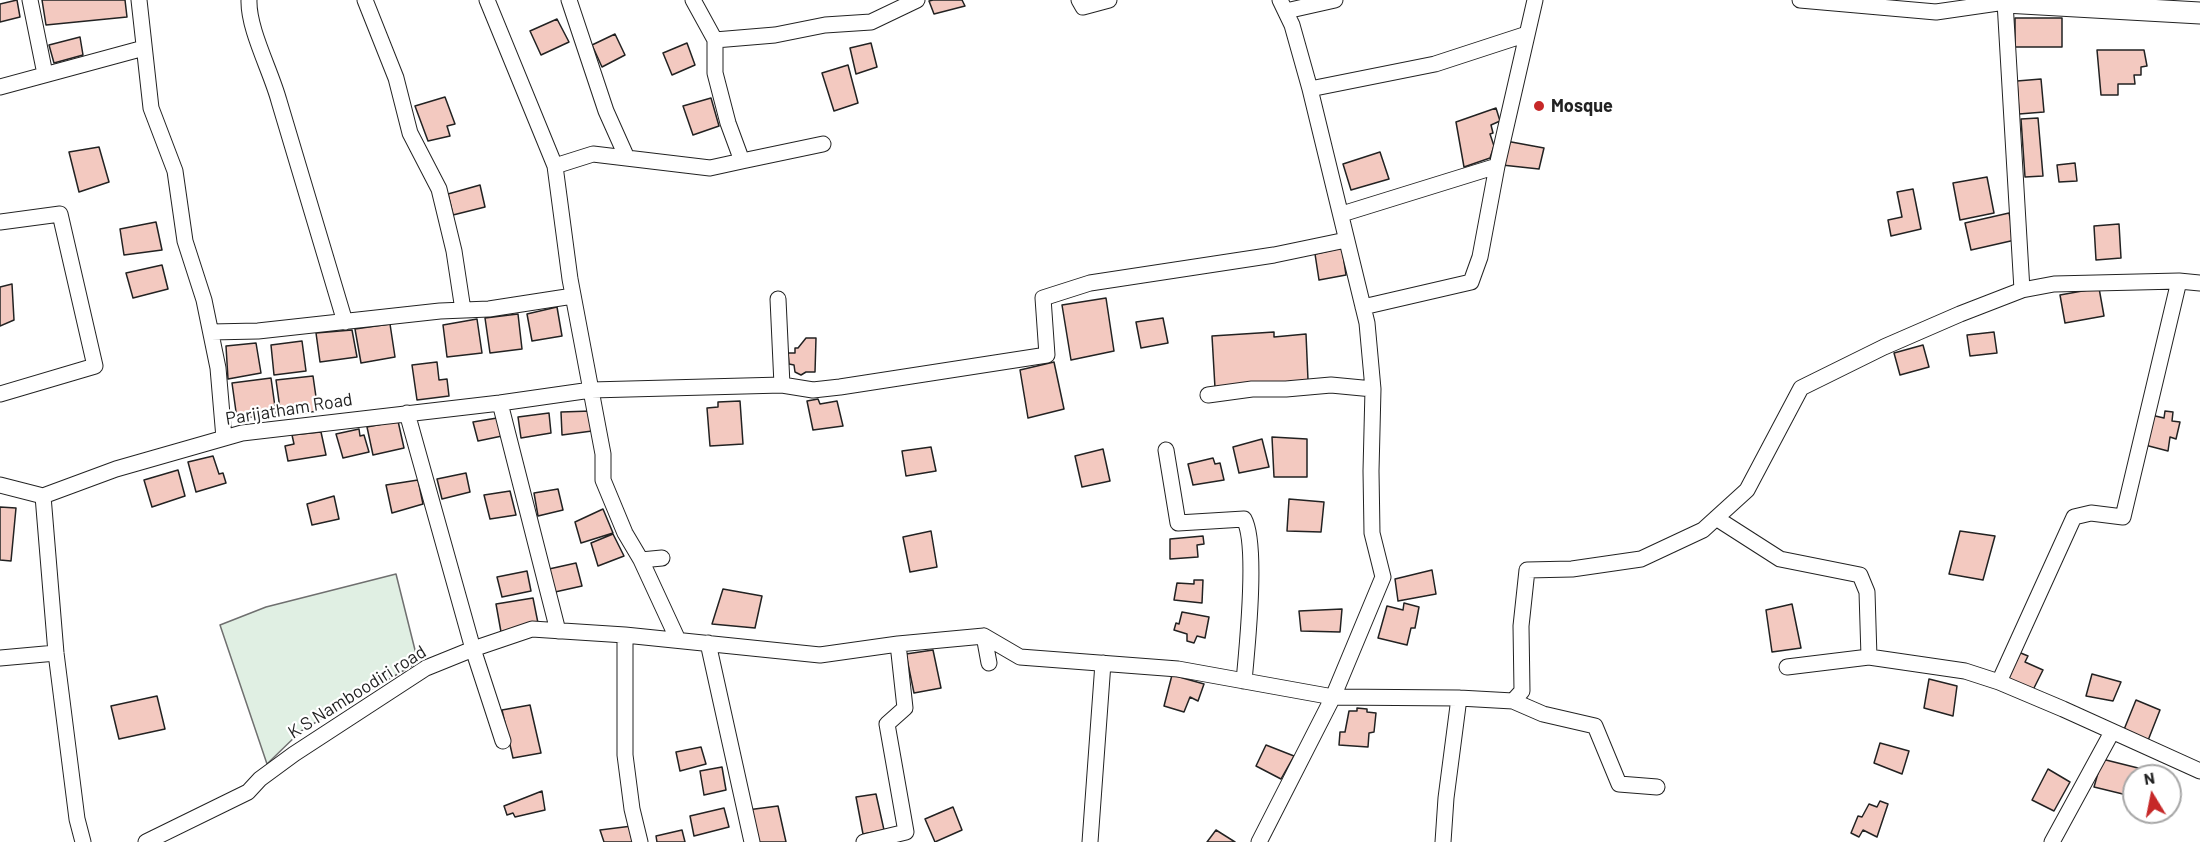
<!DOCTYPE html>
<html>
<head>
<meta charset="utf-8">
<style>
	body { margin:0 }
	#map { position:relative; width:2200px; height:842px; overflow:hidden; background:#fff; font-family:Barlow,sans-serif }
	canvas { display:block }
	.north { position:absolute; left:2122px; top:764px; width:60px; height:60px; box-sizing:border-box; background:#fff; border:2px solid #a7a7a7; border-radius:50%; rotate:350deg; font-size:16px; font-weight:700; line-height:24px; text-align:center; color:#222 }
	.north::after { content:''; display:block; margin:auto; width:21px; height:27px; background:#c62828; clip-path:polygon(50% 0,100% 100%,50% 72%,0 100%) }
</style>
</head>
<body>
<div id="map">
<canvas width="2200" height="842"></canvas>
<div class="north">N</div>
</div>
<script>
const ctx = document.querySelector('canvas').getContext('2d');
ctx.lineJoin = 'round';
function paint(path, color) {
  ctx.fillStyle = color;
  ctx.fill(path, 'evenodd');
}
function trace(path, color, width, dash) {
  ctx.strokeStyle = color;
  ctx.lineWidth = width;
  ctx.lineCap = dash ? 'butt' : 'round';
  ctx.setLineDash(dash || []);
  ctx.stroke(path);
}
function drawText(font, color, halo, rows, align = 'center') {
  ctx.font = font + ' Barlow,sans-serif';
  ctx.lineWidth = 4.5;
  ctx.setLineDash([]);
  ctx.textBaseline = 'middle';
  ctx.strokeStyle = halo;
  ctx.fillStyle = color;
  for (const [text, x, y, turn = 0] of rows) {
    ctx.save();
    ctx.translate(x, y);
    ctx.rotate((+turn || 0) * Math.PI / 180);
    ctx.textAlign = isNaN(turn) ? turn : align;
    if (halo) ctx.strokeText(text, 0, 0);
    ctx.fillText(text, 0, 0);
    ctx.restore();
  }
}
const green = new Path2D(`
	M 396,574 L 418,662 L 301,731 L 267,764 L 220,625 L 266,607 Z`);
paint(green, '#e0efe3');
trace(green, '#6f6f6f', 1.5);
const building = new Path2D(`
	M 17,0 L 20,17 L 0,22 L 0,4 Z
	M 42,0 L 125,0 L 127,17 L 46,25 Z
	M 933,0 L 962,0 L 965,6 L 934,14 L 929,1 Z
	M 2015,18 L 2062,18 L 2062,47 L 2015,47 Z
	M 557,19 L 569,42 L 541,55 L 530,31 Z
	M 615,34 L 625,55 L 602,67 L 592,45 Z
	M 80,37 L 83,55 L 54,63 L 49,45 Z
	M 687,43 L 695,65 L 672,75 L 663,53 Z
	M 871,43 L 877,67 L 856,74 L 850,48 Z
	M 2097,50 L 2144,50 L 2147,66 L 2141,67 L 2141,75 L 2134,75 L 2135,84 L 2118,84 L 2118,95 L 2101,95 Z
	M 848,65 L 858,103 L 834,111 L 822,73 Z
	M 2041,79 L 2044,112 L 2019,114 L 2017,81 Z
	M 445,97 L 455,124 L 447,126 L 450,136 L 428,141 L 415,106 Z
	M 711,98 L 719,126 L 693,135 L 683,106 Z
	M 1496,108 L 1500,121 L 1491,125 L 1493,133 L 1490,134 L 1494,146 L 1490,158 L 1464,167 L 1456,122 Z
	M 2038,118 L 2043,176 L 2025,177 L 2021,119 Z
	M 1506,141 L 1544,148 L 1539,169 L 1502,165 Z
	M 99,147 L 109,182 L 79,192 L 69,152 Z
	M 1380,152 L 1389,179 L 1351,190 L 1343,164 Z
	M 2075,163 L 2077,181 L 2059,182 L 2057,165 Z
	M 1987,177 L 1994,213 L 1960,220 L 1953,183 Z
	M 480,185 L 485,207 L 453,215 L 448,194 Z
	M 1913,189 L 1921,229 L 1891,236 L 1888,220 L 1902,217 L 1897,192 Z
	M 2009,213 L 2015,240 L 1971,250 L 1965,223 Z
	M 156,222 L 162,250 L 124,255 L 120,229 Z
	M 2119,224 L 2121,258 L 2096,260 L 2094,226 Z
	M 1342,248 L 1346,275 L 1319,280 L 1315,254 Z
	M 162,265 L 168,289 L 133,298 L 126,273 Z
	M 12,284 L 14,320 L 0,326 L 0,287 Z
	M 2099,288 L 2104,316 L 2065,323 L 2060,295 Z
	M 1106,298 L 1114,351 L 1071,360 L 1062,305 Z
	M 557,307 L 562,336 L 532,341 L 527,314 Z
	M 518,314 L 522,349 L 490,353 L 485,318 Z
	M 1163,318 L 1168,343 L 1141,348 L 1136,322 Z
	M 477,319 L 482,353 L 447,357 L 443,325 Z
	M 390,324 L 395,357 L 361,363 L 355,329 Z
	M 352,330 L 357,357 L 320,362 L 316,333 Z
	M 1274,332 L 1274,337 L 1306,334 L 1308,380 L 1215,388 L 1212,336 Z
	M 1994,332 L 1997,353 L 1970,356 L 1967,335 Z
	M 806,338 L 816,338 L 815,372 L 806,372 L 801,375 L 795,372 L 794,365 L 789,364 L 788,353 L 795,353 L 795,348 L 798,348 Z
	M 302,341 L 306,371 L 274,375 L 271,345 Z
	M 256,343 L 261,373 L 228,379 L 226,346 Z
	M 1923,345 L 1929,367 L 1900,375 L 1894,353 Z
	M 437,362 L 439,380 L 447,379 L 449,396 L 417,400 L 412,365 Z
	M 1054,362 L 1064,409 L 1028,418 L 1020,370 Z
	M 313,376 L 318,411 L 281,416 L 276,380 Z
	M 271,378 L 276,414 L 237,419 L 232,383 Z
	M 818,399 L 820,404 L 837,401 L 843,426 L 813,430 L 807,401 Z
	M 740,401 L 743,444 L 710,446 L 707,408 L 718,407 L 718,402 Z
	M 591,411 L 592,431 L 562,435 L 561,412 Z
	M 2165,411 L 2173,412 L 2172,421 L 2180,422 L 2176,439 L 2170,437 L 2168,451 L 2145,445 L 2151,415 L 2164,418 Z
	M 549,413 L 551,433 L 521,438 L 518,417 Z
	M 497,418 L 502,436 L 478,441 L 473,422 Z
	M 398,421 L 404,448 L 373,455 L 367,427 Z
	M 359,429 L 360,436 L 364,435 L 369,452 L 343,458 L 336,434 Z
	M 321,432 L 326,455 L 288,461 L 285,446 L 294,444 L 292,435 Z
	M 1272,437 L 1307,439 L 1307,477 L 1274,477 Z
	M 1262,439 L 1269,467 L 1239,473 L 1233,447 Z
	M 931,447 L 936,471 L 906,476 L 902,451 Z
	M 1103,449 L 1110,481 L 1082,487 L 1075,456 Z
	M 213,456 L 219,474 L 223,473 L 226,483 L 196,492 L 188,462 Z
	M 1213,458 L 1215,464 L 1220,463 L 1224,480 L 1193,485 L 1188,464 Z
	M 178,470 L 185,496 L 152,507 L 144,480 Z
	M 466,473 L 470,492 L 442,499 L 437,479 Z
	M 418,480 L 423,504 L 392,513 L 386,485 Z
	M 558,489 L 563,510 L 538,516 L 534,493 Z
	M 510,491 L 516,515 L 490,519 L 484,495 Z
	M 334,496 L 339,519 L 312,525 L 307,504 Z
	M 1289,499 L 1324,502 L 1321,532 L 1287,531 Z
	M 0,507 L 16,508 L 11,561 L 0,560 Z
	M 603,509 L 613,533 L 581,543 L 575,522 Z
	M 931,531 L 937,567 L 910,572 L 903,537 Z
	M 1960,531 L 1995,536 L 1983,580 L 1949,574 Z
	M 613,534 L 624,556 L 598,566 L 591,543 Z
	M 1203,536 L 1204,544 L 1197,545 L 1198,557 L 1170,559 L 1170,539 Z
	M 576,563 L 582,586 L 555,592 L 549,569 Z
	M 1432,570 L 1436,594 L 1398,601 L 1395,579 Z
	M 527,571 L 531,591 L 502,597 L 497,577 Z
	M 1194,580 L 1203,580 L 1202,603 L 1174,600 L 1177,583 L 1194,584 Z
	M 723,589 L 762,596 L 755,628 L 712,624 Z
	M 533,598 L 538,623 L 501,632 L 496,604 Z
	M 1404,603 L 1419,607 L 1415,628 L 1411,628 L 1407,645 L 1378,638 L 1387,606 L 1403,610 Z
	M 1792,604 L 1801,648 L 1772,652 L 1766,610 Z
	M 1342,609 L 1340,632 L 1301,631 L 1299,611 Z
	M 1182,612 L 1209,617 L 1205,638 L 1197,636 L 1194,643 L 1187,641 L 1187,634 L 1174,630 L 1176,623 L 1179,624 Z
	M 933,650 L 941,688 L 914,693 L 906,654 Z
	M 2016,651 L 2028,656 L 2025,662 L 2043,670 L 2033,690 L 2005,678 Z
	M 2092,674 L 2121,682 L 2113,701 L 2086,696 Z
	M 1172,675 L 1204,684 L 1198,701 L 1190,697 L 1184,712 L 1164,706 Z
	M 1929,679 L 1957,686 L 1953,716 L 1924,708 Z
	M 157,696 L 165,729 L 119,739 L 111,706 Z
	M 2136,700 L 2160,710 L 2147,743 L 2123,732 Z
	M 530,705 L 541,753 L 513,758 L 502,710 Z
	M 1357,708 L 1367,709 L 1367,712 L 1376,713 L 1374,732 L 1369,733 L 1368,747 L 1339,745 L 1340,732 L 1345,732 L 1349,711 L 1357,711 Z
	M 1880,743 L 1909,751 L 1902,774 L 1874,763 Z
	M 1266,745 L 1294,756 L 1281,779 L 1256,766 Z
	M 701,747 L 706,764 L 680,771 L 676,752 Z
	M 2102,759 L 2138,768 L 2136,776 L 2134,776 L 2131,796 L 2094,787 Z
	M 722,767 L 726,790 L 704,795 L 700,771 Z
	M 2048,769 L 2070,782 L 2054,811 L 2032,800 Z
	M 542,791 L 545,810 L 515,817 L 513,813 L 507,815 L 504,806 Z
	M 876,794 L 884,830 L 863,834 L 856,797 Z
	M 1880,801 L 1888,804 L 1877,837 L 1863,830 L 1859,837 L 1851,833 L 1858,816 L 1862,817 L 1869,804 L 1877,807 Z
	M 778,806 L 786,842 L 755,842 L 747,810 Z
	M 953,807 L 962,830 L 935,842 L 925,819 Z
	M 724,808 L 729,827 L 694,836 L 690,816 Z
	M 632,826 L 637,842 L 604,842 L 600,830 Z
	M 682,830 L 685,842 L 657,842 L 656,836 Z
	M 1216,830 L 1235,842 L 1207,842 Z`);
paint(building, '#f3c9c0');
trace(building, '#222', 1.5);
const street = new Path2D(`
	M 30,0 L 45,74
	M 139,0 L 151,108 L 175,171 L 185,241 L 204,300 L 218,368 L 224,438
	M 249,0 C 248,29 271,71 279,101 C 301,174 323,248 345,322
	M 365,0 L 396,78 L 410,133 L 439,189 L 454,251 L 463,310
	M 487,0 L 555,166 L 570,279 L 603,454 L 603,480 L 625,533 L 641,560 L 678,640
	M 569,0 L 606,111 L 627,158
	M 1079,0 L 1083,7 L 1109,0
	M 1800,0 L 1936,12 L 2005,2 L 2022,290
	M 1286,11 L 1335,0
	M 715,40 L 775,35 L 825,25 L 871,22 L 917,0
	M 0,87 L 144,48
	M 1310,89 L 1435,64 L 1527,34
	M 742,161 L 823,144
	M 555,166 L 593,154 L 710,168 L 742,161 L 728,123 L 715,73 L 715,40 L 693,0
	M 1342,214 L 1497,166
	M 0,222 L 60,214 L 95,366 L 0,394
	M 778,299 L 782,385
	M 1363,307 L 1471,282 L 1480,257 L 1497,166 L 1535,0
	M 211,332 L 258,331 L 440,311 L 489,309 L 573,296
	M 1208,395 L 1252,389 L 1286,389 L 1331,385 L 1373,389
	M 500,403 L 558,631
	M 407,413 L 473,649 L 503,741
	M 1166,450 L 1178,523 L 1244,519 C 1258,544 1247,649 1244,681
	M 0,485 L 43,496 L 116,469 L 242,433 L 500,403 L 591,390 L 782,385 L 813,390 L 840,387 L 1047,355 L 1043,298 L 1090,283 L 1274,255 L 1346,240
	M 43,496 L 56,653 L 77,819 L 83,842
	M 1716,518 L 1780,559 L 1860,575 L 1867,592 L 1869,657
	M 641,560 L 662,558
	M 625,635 L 625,755 L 632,809 L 640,842
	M 984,636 L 989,663
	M 708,643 L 752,842
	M 0,658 L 56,653
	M 1787,667 L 1869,657 L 1965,671 L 1999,682 L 2063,709 L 2200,771
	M 1999,682 L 2074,517 L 2091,513 L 2123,517 L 2179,281
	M 1513,701 L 1543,714 L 1595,726 L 1619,784 L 1657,787
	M 146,842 L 248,792 L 260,779 L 294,754 L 426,668 L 473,649 L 532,629 L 625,635 L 820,655 L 898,644 L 984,636 L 1020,657 L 1178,669 L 1333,697 L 1459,698 L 1513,701 L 1522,691 L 1521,626 L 1527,570 L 1572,569 L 1641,559 L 1703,530 L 1747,490 L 1801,388 L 1884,347 L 1960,314 L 2022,290 L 2054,284 L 2179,281 L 2200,283
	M 864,842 L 906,832 L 887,724 L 905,708 L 898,644
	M 1090,842 L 1103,663
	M 1259,842 L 1333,697 L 1383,577 L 1372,533 L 1371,471 L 1373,389 L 1367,323 L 1310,89 L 1292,25 L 1280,0
	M 1443,842 L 1446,798 L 1459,698
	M 2052,842 L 2112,732`);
const secondary = new Path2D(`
	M 2006,0 L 2005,2 L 2200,13`);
trace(street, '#222', 17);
trace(secondary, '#222', 23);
trace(street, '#fff', 15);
trace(secondary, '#fff', 21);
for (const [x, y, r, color] of [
	[1539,106,6,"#c62828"]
]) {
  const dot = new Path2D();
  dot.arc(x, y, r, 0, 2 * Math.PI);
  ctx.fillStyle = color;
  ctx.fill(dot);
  trace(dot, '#fff', 2);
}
drawText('bold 18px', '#222', '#fff', [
	["Mosque",1551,106]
], 'left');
drawText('18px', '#222', '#fff', [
	["Parijatham Road",289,409,-9],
	["K S Namboodiri road",357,692,-32]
]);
</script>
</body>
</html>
